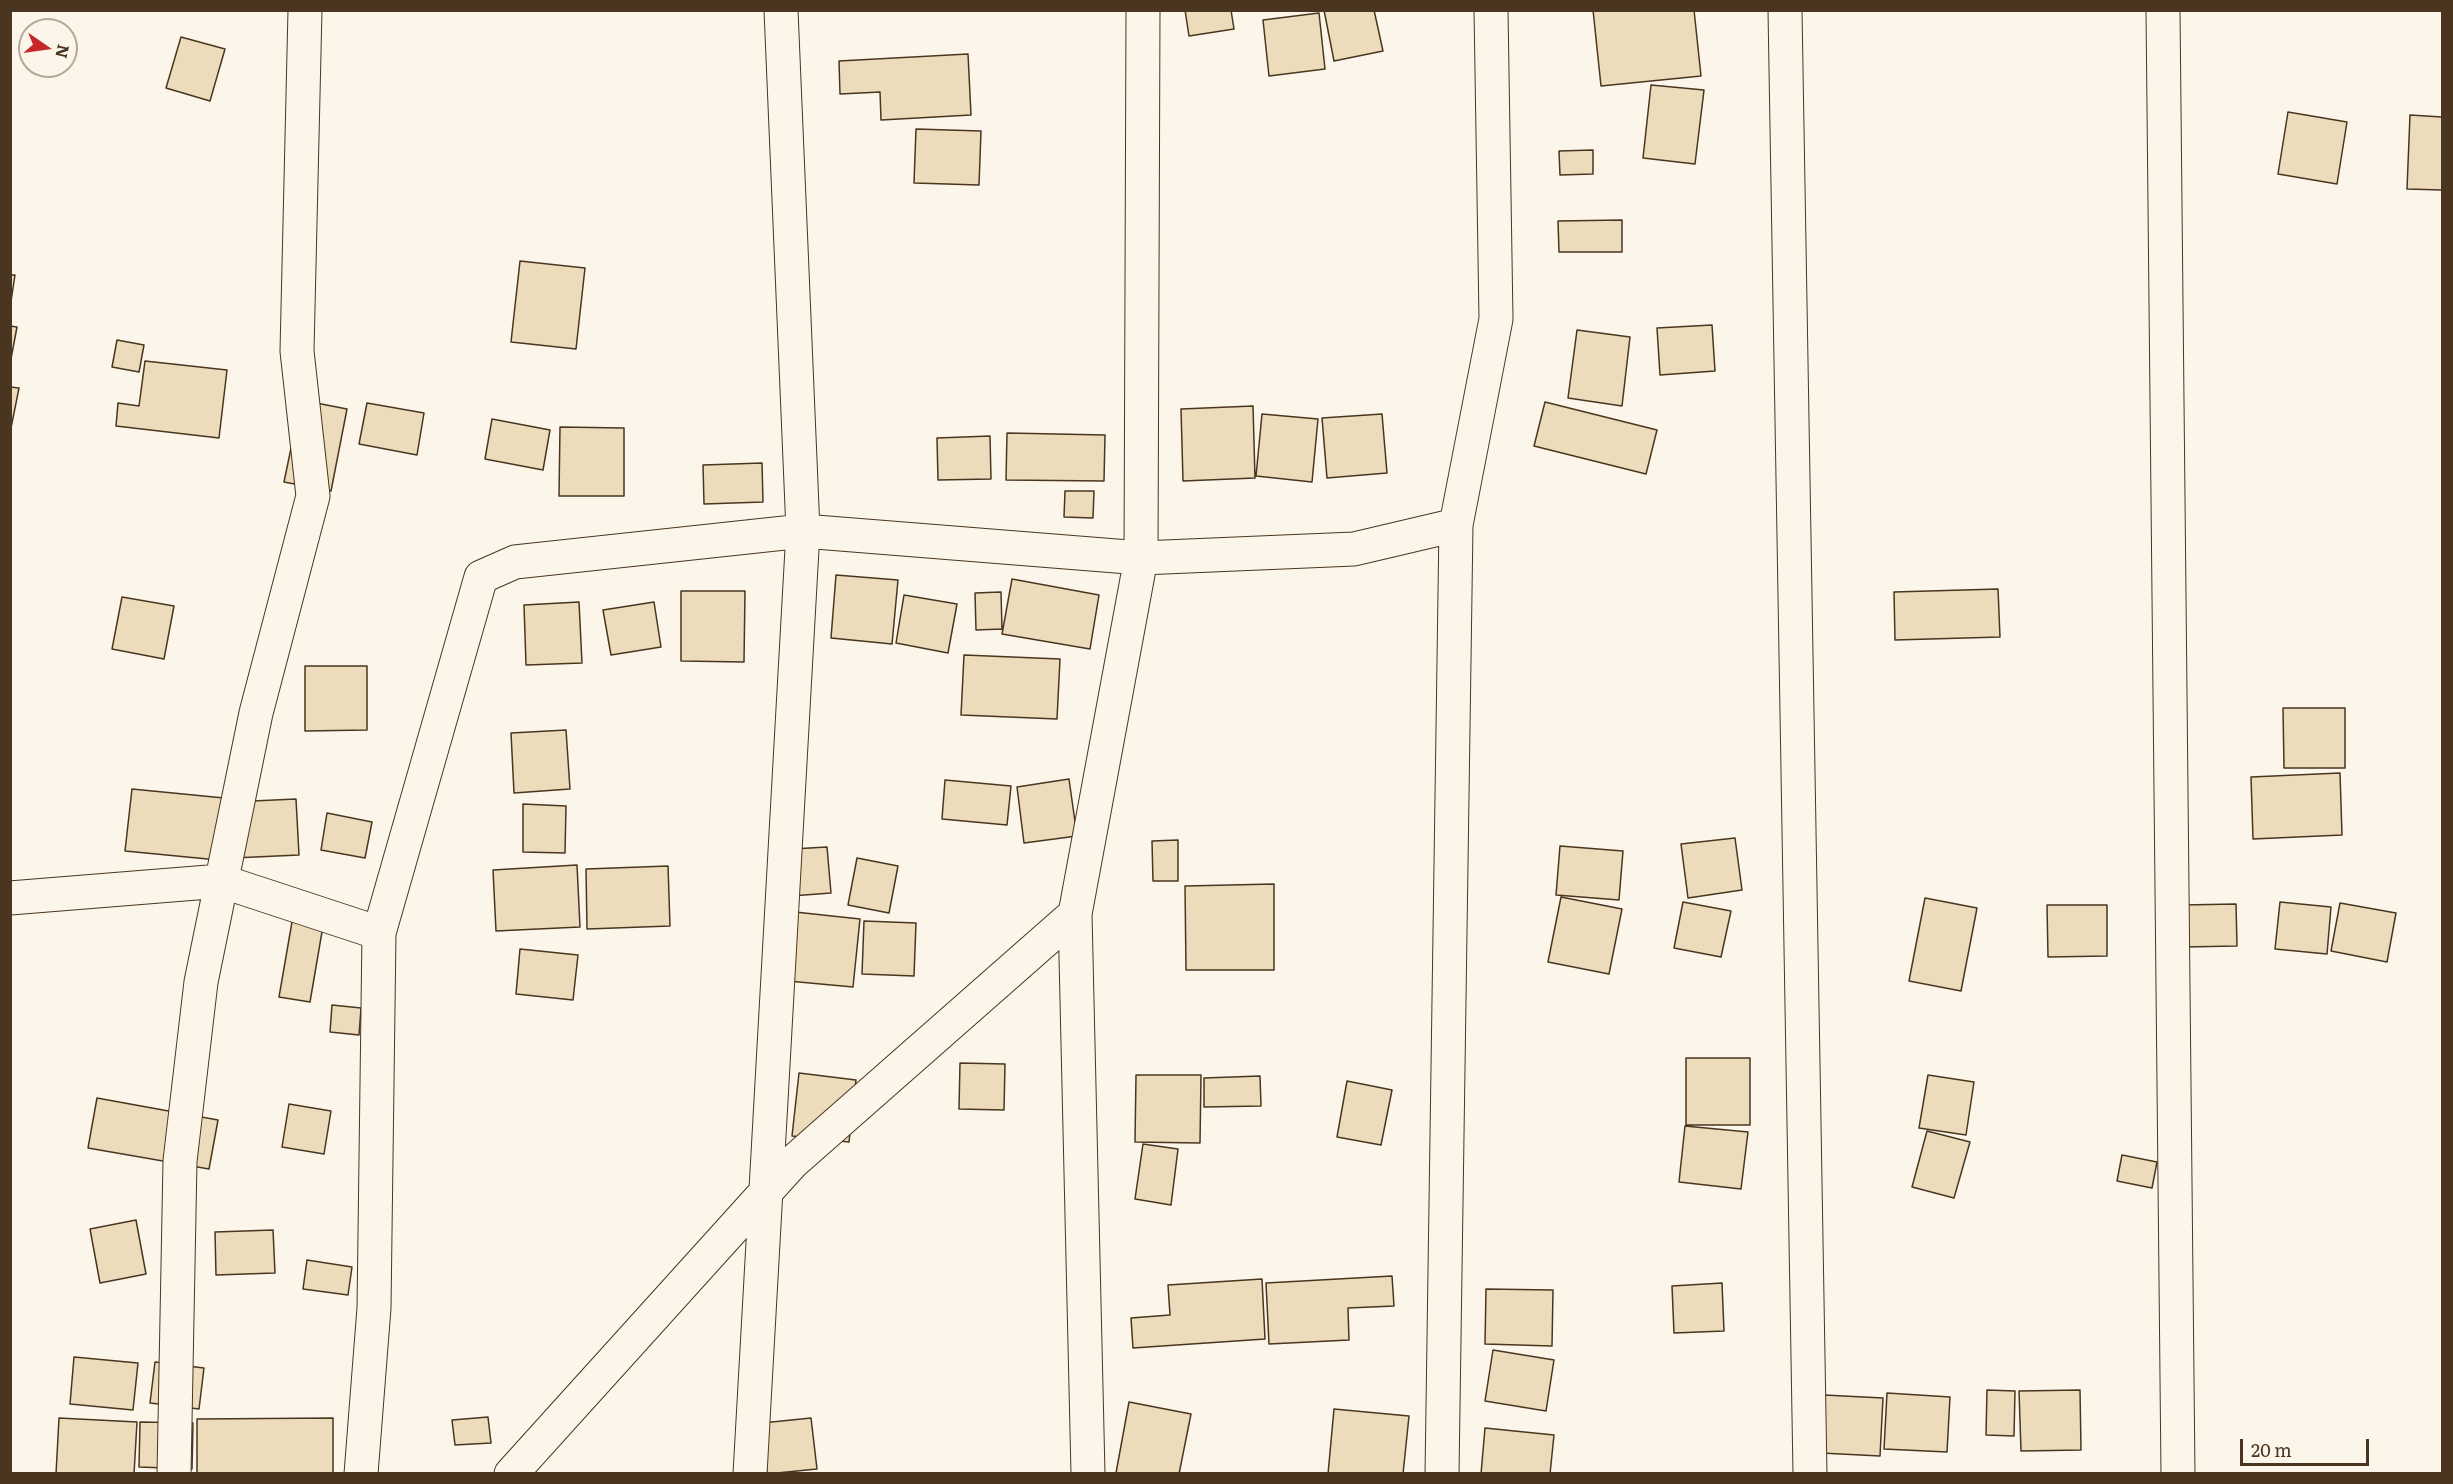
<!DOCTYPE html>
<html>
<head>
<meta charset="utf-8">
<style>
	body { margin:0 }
	#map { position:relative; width:2453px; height:1484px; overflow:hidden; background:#fbf6e9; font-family:Literata,serif }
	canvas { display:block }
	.frame { position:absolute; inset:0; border:12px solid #4a3520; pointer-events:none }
	.north { position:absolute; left:18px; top:18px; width:60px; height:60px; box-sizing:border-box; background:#fbf6e9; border:2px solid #b4a999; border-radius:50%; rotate:103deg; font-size:16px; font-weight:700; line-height:24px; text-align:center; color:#4a3520 }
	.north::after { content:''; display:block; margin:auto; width:21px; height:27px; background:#c62828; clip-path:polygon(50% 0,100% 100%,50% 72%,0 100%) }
	.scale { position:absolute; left:2240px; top:1439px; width:129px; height:27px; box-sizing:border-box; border:3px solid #4a3520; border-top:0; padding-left:8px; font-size:18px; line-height:21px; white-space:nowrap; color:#4a3520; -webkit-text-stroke:4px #fbf6e9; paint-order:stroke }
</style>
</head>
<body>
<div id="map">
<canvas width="2453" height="1484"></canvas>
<div class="frame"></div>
<div class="north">N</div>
<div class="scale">20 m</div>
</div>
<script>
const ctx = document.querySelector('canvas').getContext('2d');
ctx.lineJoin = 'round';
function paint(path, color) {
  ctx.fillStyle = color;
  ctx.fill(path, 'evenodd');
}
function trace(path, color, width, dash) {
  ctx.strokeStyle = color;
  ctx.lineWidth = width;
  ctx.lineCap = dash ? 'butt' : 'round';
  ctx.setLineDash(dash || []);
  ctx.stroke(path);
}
const building = new Path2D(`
	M 1185,10 L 1231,10 L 1234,29 L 1189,36 Z
	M 1324,10 L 1374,10 L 1383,51 L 1334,61 Z
	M 1593,10 L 1694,10 L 1701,76 L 1601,86 Z
	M 1319,13 L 1325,69 L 1269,76 L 1263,20 Z
	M 181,37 L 225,49 L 210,101 L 166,88 Z
	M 968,54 L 971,115 L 881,120 L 880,92 L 840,94 L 839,61 Z
	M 1651,85 L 1704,90 L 1695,164 L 1643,158 Z
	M 2288,112 L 2347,122 L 2337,184 L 2278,174 Z
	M 2410,115 L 2442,117 L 2442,190 L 2407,189 Z
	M 916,129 L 981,131 L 979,185 L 914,183 Z
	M 1593,150 L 1593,174 L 1560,175 L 1559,151 Z
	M 1622,220 L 1622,252 L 1559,252 L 1558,221 Z
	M 520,261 L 585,268 L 576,349 L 511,342 Z
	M 10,275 L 15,275 L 10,308 Z
	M 1712,325 L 1715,371 L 1660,375 L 1657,328 Z
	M 10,326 L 17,327 L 10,364 Z
	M 1577,330 L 1630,337 L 1622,406 L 1568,398 Z
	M 117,340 L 144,345 L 139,372 L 112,367 Z
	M 145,361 L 227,370 L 219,438 L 116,426 L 118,403 L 139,406 Z
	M 10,387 L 19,388 L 10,433 Z
	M 301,400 L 347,409 L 331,491 L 284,482 Z
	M 1545,402 L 1657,430 L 1646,474 L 1534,446 Z
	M 367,403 L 424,413 L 417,455 L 359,444 Z
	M 1253,406 L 1255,478 L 1183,481 L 1181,409 Z
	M 1262,414 L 1318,419 L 1312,482 L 1256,476 Z
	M 1382,414 L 1387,473 L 1327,478 L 1322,418 Z
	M 492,419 L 550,430 L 543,470 L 485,459 Z
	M 560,427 L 624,428 L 624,496 L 559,496 Z
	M 1007,433 L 1105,435 L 1104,481 L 1006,480 Z
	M 990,436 L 991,479 L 938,480 L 937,438 Z
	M 762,463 L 763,502 L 704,504 L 703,465 Z
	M 1065,491 L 1094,491 L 1093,518 L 1064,517 Z
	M 836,575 L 898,580 L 892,644 L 831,638 Z
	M 1012,579 L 1099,595 L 1090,649 L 1002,634 Z
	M 1998,589 L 2000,637 L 1895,640 L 1894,592 Z
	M 681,591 L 745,591 L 744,662 L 681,661 Z
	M 1001,592 L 1002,629 L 976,630 L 975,593 Z
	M 904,595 L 957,604 L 948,653 L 896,643 Z
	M 122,597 L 174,606 L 164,659 L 112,649 Z
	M 579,602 L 582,663 L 526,665 L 524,605 Z
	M 654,602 L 661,647 L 611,655 L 603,610 Z
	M 964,655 L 1060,659 L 1057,719 L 961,715 Z
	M 305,666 L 367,666 L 367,730 L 305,731 Z
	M 2283,708 L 2345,708 L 2345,768 L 2284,768 Z
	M 566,730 L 570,789 L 514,793 L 511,733 Z
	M 2340,773 L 2342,835 L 2253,839 L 2251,777 Z
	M 1069,779 L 1077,836 L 1024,843 L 1017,787 Z
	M 945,780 L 1011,786 L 1007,825 L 942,819 Z
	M 132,789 L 224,798 L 218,860 L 125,851 Z
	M 296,799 L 299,855 L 233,858 L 231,802 Z
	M 523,804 L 566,806 L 565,853 L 523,852 Z
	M 327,813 L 372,822 L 365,858 L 321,850 Z
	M 1735,838 L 1742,890 L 1688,898 L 1681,844 Z
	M 1178,840 L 1178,881 L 1153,881 L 1152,841 Z
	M 1560,846 L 1623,851 L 1619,900 L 1556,895 Z
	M 827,847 L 831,893 L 778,897 L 775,850 Z
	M 857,858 L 898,866 L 889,913 L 848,905 Z
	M 577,865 L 580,927 L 496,931 L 493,870 Z
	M 668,866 L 670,926 L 587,929 L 586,869 Z
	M 1274,884 L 1274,970 L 1186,970 L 1185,886 Z
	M 1561,897 L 1622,909 L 1609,974 L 1548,962 Z
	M 1925,898 L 1977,908 L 1961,991 L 1909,981 Z
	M 1683,902 L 1731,911 L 1721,957 L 1674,948 Z
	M 2280,902 L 2331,907 L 2327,954 L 2275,949 Z
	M 2340,903 L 2396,913 L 2387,962 L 2331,951 Z
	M 2236,904 L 2237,946 L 2183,947 L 2182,905 Z
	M 2047,905 L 2107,905 L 2107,956 L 2048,957 Z
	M 795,912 L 860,919 L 853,987 L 788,981 Z
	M 864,921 L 916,923 L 914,976 L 862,974 Z
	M 292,922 L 323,926 L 310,1002 L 279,997 Z
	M 520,949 L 578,955 L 573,1000 L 516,994 Z
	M 332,1005 L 361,1008 L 359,1035 L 330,1032 Z
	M 1686,1058 L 1750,1058 L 1750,1125 L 1686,1125 Z
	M 960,1063 L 1005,1064 L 1004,1110 L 959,1109 Z
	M 799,1073 L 856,1080 L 849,1142 L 792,1136 Z
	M 1136,1075 L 1201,1075 L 1200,1143 L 1135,1142 Z
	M 1928,1075 L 1974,1082 L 1966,1135 L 1919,1128 Z
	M 1260,1076 L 1261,1106 L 1204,1107 L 1204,1078 Z
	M 1347,1081 L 1392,1090 L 1381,1145 L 1337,1137 Z
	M 97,1098 L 218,1120 L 209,1169 L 88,1148 Z
	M 289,1104 L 331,1111 L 324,1154 L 282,1147 Z
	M 1685,1126 L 1748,1132 L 1741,1189 L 1679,1182 Z
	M 1927,1131 L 1970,1142 L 1954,1198 L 1912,1187 Z
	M 1143,1144 L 1178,1149 L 1171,1205 L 1135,1199 Z
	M 2122,1155 L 2157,1162 L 2152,1188 L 2117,1181 Z
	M 136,1220 L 146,1274 L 100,1283 L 90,1229 Z
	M 273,1230 L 275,1273 L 216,1275 L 215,1232 Z
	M 307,1260 L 352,1267 L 348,1295 L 303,1289 Z
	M 1392,1276 L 1394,1306 L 1348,1308 L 1349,1340 L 1269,1344 L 1266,1283 Z
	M 1262,1279 L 1265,1339 L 1133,1348 L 1131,1318 L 1170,1315 L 1168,1285 Z
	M 1722,1283 L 1724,1331 L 1674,1333 L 1672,1286 Z
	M 1486,1289 L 1553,1290 L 1552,1346 L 1485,1344 Z
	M 1493,1350 L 1554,1360 L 1546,1411 L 1485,1401 Z
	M 74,1357 L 138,1363 L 133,1410 L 70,1404 Z
	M 155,1362 L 204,1368 L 199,1409 L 150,1403 Z
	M 1987,1390 L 2015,1391 L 2014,1436 L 1986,1435 Z
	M 2080,1390 L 2081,1450 L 2021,1451 L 2019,1391 Z
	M 1887,1393 L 1950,1397 L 1947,1452 L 1884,1449 Z
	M 1824,1395 L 1883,1398 L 1880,1456 L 1821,1453 Z
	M 1129,1402 L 1191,1414 L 1179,1474 L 1116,1473 Z
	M 1334,1409 L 1409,1416 L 1403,1474 L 1328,1474 Z
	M 488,1417 L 491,1443 L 455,1445 L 452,1420 Z
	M 59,1418 L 137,1422 L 134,1474 L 56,1474 Z
	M 333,1418 L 333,1474 L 197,1474 L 197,1419 Z
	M 811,1418 L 817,1469 L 767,1474 L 762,1423 Z
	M 140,1422 L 193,1423 L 192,1469 L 139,1467 Z
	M 1485,1428 L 1554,1435 L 1550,1474 L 1481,1474 Z`);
paint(building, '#ecdcbc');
trace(building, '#4a3520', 1.5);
const minor = new Path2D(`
	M 1785,10 L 1810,1474
	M 2163,10 L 2178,1474
	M 10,898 L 221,881 L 379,933
	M 1075,914 L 1088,1474
	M 174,1474 L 180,1161 L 201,982 L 256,713 L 313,496 L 297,351 L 305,10
	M 361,1474 L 374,1308 L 379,933 L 481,577 L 515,562 L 803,531 L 1141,558 L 1354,549 L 1456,525 L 1496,319 L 1491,10
	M 511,1474 L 793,1162 L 1075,914 L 1141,558 L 1143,10
	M 750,1474 L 803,531 L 781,10
	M 1442,1474 L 1456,525`);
trace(minor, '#4a3520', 35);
trace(minor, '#fbf6e9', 33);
</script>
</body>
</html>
